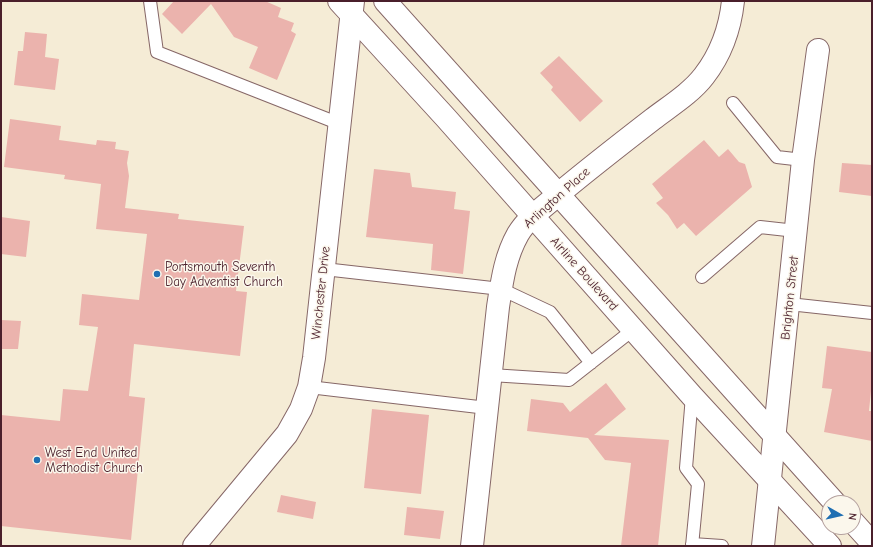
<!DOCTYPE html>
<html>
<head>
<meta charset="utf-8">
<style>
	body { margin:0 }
	#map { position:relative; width:873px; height:547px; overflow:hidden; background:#f5ecd6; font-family:"Comic Neue",sans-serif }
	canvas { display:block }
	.frame { position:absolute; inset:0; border:2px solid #4a1f2b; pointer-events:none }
	.north { position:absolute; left:821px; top:495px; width:40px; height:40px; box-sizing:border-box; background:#fbf7ec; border:1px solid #b4a19f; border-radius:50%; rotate:98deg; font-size:11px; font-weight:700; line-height:16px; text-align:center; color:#4a1f2b }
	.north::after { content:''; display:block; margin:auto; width:14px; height:18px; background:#1f6fb2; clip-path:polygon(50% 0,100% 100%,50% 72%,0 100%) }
</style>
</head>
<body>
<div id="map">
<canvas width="873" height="547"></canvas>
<div class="frame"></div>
<div class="north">N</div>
</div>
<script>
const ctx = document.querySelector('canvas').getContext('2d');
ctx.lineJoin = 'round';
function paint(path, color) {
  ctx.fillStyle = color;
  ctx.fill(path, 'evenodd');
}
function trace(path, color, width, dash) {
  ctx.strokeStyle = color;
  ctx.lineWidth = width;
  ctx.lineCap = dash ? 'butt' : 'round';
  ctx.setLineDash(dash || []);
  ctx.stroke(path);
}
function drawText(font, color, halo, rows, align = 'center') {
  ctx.font = font + ' "Comic Neue",sans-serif';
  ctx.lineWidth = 3;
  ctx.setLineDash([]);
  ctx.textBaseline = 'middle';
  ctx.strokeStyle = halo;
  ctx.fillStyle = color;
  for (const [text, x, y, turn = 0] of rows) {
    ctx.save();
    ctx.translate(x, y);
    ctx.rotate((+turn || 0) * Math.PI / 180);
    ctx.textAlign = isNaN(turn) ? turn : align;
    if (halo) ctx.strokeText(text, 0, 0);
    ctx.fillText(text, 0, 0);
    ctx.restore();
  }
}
paint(new Path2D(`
	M 174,1 L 265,1 L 281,8 L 278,17 L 294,23 L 291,31 L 296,34 L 277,80 L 249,68 L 258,47 L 234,37 L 211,4 L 182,34 L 162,14 Z
	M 25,32 L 47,34 L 45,57 L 59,59 L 55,90 L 14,85 L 18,51 L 23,51 Z
	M 559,56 L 603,101 L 580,122 L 551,90 L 553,87 L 540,73 Z
	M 10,119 L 61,126 L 59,140 L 96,145 L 97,140 L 116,142 L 115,149 L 129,151 L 127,163 L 129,176 L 125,208 L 179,214 L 178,219 L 244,226 L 236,291 L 247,292 L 240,356 L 134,344 L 129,396 L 145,398 L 131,540 L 1,526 L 1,415 L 60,421 L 63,389 L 88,391 L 98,327 L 79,325 L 82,294 L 139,300 L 147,234 L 96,229 L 101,184 L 64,179 L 65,175 L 4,167 Z
	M 704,140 L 719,157 L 728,149 L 739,162 L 745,164 L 752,187 L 696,236 L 684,223 L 677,229 L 668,215 L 656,203 L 663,198 L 652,184 Z
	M 842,163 L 872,165 L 872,196 L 839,192 Z
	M 374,169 L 410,173 L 412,187 L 456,192 L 454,209 L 470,211 L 463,274 L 431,270 L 433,244 L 366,237 Z
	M 1,217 L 30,221 L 26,257 L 1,254 Z
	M 1,320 L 21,321 L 18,349 L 1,349 Z
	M 827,346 L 872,352 L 872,381 L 869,411 L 872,411 L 872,441 L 824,432 L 832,389 L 822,388 Z
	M 606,383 L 626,409 L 594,435 L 669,440 L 658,546 L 621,546 L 631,463 L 605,460 L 588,438 L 527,431 L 531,399 L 563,403 L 570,412 Z
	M 372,409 L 429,415 L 421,494 L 364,488 Z
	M 281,495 L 316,502 L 313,519 L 277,512 Z
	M 407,507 L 444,511 L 440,539 L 404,535 Z`), '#ebb3ad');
const service = new Path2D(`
	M 150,1 L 157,52 L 340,124
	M 733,103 L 777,157 L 803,160
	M 324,269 L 501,289 L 550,312 L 591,363
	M 702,277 L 760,227 L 796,231
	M 789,304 L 872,313
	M 491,375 L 569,380 L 634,329
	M 309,387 L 487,408
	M 692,544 L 722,546
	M 692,546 L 698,484 L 686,468 L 692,396`);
const minor = new Path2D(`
	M 194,546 L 287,434 L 301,409 L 309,387 L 314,358 L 353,1
	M 472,546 L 498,307 C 502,281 505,257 518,234 C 528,217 547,205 561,192 C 591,167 622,143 653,119 C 670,106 691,93 704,76 C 721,54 730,29 733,1
	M 763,546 L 803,160 L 818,50`);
const primary = new Path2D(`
	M 339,1 L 446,118 L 692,396 L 830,546
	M 385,1 L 835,503
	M 853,522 L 872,543`);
trace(service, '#866767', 14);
trace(minor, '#866767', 24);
trace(primary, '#866767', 24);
trace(service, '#fff', 12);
trace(minor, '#fff', 22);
trace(primary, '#fff', 22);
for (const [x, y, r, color] of [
	[157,274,4,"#1f6fb2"],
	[37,460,4,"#1f6fb2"]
]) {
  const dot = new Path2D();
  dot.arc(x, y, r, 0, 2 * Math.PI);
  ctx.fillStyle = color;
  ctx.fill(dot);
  trace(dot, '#fbf7ec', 1.5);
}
drawText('13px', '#4a1f2b', '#fbf7ec', [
	["Arlington Place",557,198,-42],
	["Airline Boulevard",584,274,48],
	["Winchester Drive",321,293,-84],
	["Brighton Street",790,298,-84]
]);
drawText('13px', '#4a1f2b', '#fbf7ec', [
	["Portsmouth Seventh",165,267],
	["Day Adventist Church",165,282],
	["West End United",45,453],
	["Methodist Church",45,468]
], 'left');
</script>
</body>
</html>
